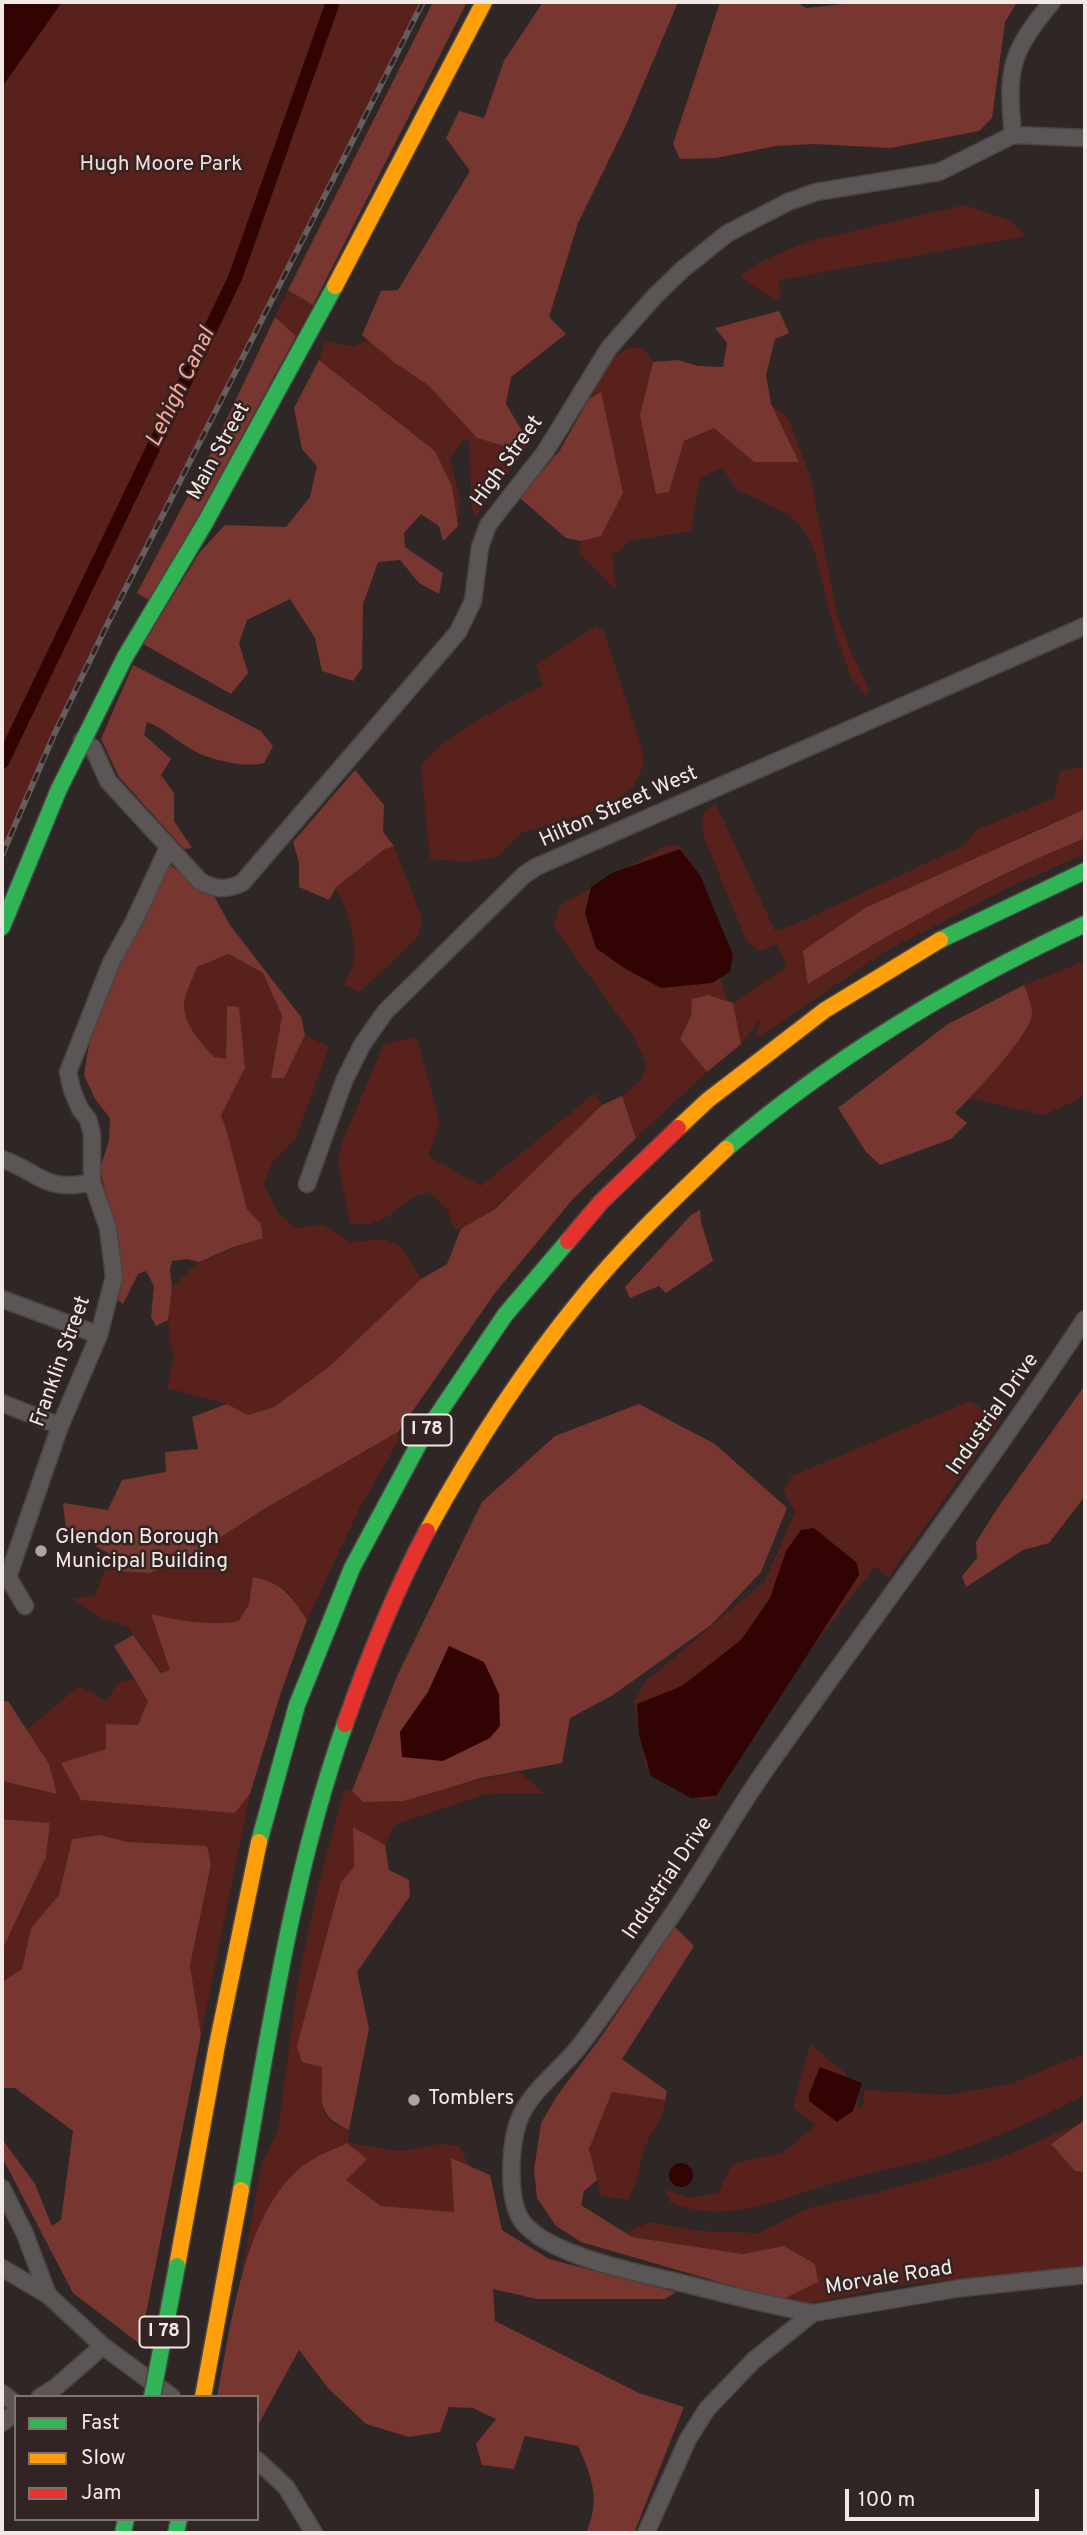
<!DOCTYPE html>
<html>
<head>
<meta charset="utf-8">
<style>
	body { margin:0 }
	#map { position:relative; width:1087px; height:2535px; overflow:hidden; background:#2e2726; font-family:Overpass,sans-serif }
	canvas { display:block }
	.frame { position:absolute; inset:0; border:4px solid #f2e9e7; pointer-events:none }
	.legend { position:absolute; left:14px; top:2395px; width:245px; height:126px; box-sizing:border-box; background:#322422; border:2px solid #7f7371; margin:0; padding:9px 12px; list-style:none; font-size:21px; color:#f2e9e7 }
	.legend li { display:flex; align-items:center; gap:14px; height:35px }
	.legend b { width:35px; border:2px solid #7f7371 }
	.scale { position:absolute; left:845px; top:2489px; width:194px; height:32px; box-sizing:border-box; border:4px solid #f2e9e7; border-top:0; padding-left:9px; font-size:21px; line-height:24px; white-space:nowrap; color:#f2e9e7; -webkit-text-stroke:5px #322422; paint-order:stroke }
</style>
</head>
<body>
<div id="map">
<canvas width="1087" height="2535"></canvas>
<div class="frame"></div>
<ul class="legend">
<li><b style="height:9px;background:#30b455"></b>Fast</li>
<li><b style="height:9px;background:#ff9f0a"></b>Slow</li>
<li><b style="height:9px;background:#e5322d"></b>Jam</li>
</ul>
<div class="scale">100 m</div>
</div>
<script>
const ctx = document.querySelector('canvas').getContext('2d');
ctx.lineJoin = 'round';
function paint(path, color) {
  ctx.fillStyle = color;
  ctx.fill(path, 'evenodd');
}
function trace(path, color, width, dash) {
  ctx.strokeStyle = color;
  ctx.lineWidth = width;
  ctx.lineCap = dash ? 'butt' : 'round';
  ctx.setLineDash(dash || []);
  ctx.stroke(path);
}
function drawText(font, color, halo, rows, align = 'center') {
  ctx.font = font + ' Overpass,sans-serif';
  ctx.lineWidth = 5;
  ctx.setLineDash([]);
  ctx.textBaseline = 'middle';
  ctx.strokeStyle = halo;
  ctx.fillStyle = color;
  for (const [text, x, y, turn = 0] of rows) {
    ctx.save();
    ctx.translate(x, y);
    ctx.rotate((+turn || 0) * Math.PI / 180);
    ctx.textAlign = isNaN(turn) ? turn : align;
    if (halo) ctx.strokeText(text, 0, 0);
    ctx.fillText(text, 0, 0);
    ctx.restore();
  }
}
paint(new Path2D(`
	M 62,2 L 423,2 L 104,631 L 53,737 L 2,855 L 2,87 Z
	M 965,205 L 1011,221 L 1026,236 L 779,280 L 781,295 L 776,301 L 740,277 L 757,263 L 806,242 Z
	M 288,290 L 313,305 L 296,336 L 275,317 Z
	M 368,340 L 396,363 L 428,385 L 477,438 L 514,449 L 524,434 L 532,440 L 476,517 L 472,510 L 469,440 L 462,441 L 450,459 L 460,498 L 458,526 L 452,486 L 435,451 L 319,360 L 325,342 L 353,346 Z
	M 628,348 L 643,348 L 653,362 L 640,415 L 669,492 L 684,441 L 714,428 L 754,462 L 799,462 L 771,404 L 788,418 L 810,475 L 837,615 L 849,647 L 869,689 L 866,696 L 851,678 L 833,626 L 814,550 L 802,527 L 789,515 L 736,489 L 722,467 L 700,479 L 691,531 L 628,541 L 622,550 L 612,554 L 616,588 L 610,585 L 579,553 L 581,541 L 601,536 L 601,393 L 588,400 L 613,358 Z
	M 597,626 L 604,632 L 641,745 L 644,764 L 633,788 L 604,808 L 521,833 L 498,856 L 471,862 L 430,859 L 421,766 C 444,733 507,705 543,685 L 536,664 Z
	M 1085,767 L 1085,809 L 1022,836 L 808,983 C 898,929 989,878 1085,838 L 1085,854 L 1016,884 L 884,952 L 756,1039 L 760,1019 L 741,1044 L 733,1003 L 787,966 L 777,944 L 759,952 L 746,940 L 702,832 L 703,813 L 716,804 L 775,931 L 791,926 L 965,845 L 976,830 L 1054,798 L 1060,771 Z
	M 679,845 L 700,875 L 733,955 L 730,972 L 720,978 L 728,1001 L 708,995 L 691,1016 L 680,1039 L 707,1072 L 636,1138 L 622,1096 L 641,1080 L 647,1065 L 633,1036 L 554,927 L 559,906 L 665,846 Z
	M 394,846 L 423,921 L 417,938 L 360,992 L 344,985 C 347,978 351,971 353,964 C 359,939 346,909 335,887 L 385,849 Z
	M 229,954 L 263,973 L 282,1016 L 271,1078 L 284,1077 L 305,1035 L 329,1047 L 295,1140 L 272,1163 L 264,1184 L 279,1215 L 297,1228 L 323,1225 L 351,1242 L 385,1239 L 402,1248 L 421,1279 L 330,1366 L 274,1407 L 248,1415 L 227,1404 L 167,1388 L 174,1356 L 169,1338 L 168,1308 L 172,1287 L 199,1262 L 263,1237 L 261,1224 L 247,1210 L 227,1132 L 221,1115 L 245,1068 L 227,1006 L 226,1059 L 214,1057 C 202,1044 183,1024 184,1004 C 185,993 193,978 197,967 Z
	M 1085,961 L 1085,1096 L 1044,1115 L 970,1098 L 1027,1030 L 1032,1013 L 1024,985 Z
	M 417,1037 L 440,1123 L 428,1156 L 481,1186 L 595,1093 L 602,1105 C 573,1133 489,1226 454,1230 L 448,1210 L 430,1192 L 411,1198 L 389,1216 L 368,1225 L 350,1223 L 338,1162 L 342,1142 L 384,1044 Z
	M 970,1401 L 1001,1420 L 888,1578 L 875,1566 L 797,1667 L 714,1798 L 701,1800 L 646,1767 L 634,1702 L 646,1681 L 765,1581 L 795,1512 L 783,1490 L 792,1476 Z
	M 398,1432 L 399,1440 L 360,1507 L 307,1620 L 288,1592 L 253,1578 L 249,1604 L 239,1621 C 209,1626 181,1622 152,1614 L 171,1670 L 162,1673 L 127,1626 L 105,1620 L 72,1599 L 95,1595 L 105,1570 L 150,1573 L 204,1548 L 264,1509 Z
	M 134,1679 L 148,1701 L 138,1726 L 235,1813 L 250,1794 L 201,2035 L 190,1966 L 211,1864 L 207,1846 L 128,1842 L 100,1835 L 72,1839 L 59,1895 L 31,1928 L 22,1969 L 2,1982 L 2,1950 L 46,1857 L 50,1823 L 2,1819 L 2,1781 L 57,1794 L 49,1764 L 27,1730 L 79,1686 L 107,1701 L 117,1683 Z
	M 520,1772 L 544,1793 L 486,1794 L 394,1825 L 385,1845 L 353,1828 L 354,1867 L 341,1882 L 322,2067 L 323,2111 L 332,2123 L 349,2130 L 348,2143 L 400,2151 L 440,2144 L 459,2146 L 470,2167 L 451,2159 L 454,2212 L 381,2206 L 346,2180 L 263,2217 L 240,2283 L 262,2163 L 278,2130 L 298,1981 L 317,1891 L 344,1789 L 352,1791 L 363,1802 Z
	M 810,2044 L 845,2073 L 853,2085 L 859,2109 L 864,2104 L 864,2090 L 949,2095 L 1013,2083 L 1085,2053 L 1085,2095 C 1038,2119 990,2141 938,2157 C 906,2166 872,2172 840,2181 C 783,2197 728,2227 670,2202 L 665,2189 L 688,2198 L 718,2193 L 732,2164 L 782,2153 L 816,2125 L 793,2108 Z
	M 612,2091 L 665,2100 C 666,2117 651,2131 645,2147 C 638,2166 639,2184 627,2200 L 601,2196 L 589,2149 Z
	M 1083,2122 L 1051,2144 L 1075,2171 L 1085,2172 L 1085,2267 L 896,2285 L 806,2304 L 781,2300 L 784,2246 L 743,2254 L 632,2237 L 625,2233 L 649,2222 L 699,2231 L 759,2233 L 809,2208 L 880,2192 L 997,2159 Z`), '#58211c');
paint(new Path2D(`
	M 433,2 L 467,2 L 313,305 L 288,290 Z
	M 543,2 L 678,2 L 626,125 L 578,223 L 549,317 L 566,334 L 511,377 L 506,404 L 524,434 L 514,449 L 477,438 L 428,385 L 395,363 L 362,335 L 381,291 L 398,290 L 470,171 L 446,138 L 459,111 L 484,118 L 504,61 Z
	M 720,2 L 797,2 L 806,8 L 864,2 L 1017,2 L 1005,22 L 992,118 L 979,131 L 890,148 L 815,144 L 776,146 L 716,158 L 680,159 L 673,144 Z
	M 779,311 L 789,333 L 775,339 L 766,375 L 771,404 L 799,462 L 754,462 L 714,428 L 684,441 L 669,492 L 656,494 L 640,415 L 653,362 L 678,360 L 698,366 L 723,367 L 727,343 L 715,328 Z
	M 275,317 L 296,336 L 152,602 L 137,593 L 212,450 Z
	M 319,360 L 435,451 L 452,486 L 458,526 L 443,541 L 439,526 L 421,514 L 404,533 L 405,547 L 443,573 L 439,594 L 419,583 L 400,560 L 378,562 L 363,604 L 362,668 L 353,681 L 322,671 L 315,638 L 290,599 L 247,620 L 239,643 L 248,673 L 231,694 L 143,644 L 200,552 L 225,525 L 286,527 L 310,497 L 317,466 L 302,449 L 294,408 Z
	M 601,392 L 623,493 L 601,536 L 581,541 L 566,538 L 520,498 L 560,450 L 588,400 Z
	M 133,665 L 261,731 L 273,746 L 264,763 C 247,768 217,761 200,754 C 181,745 167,730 147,722 L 144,735 L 171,759 L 161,775 L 174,793 L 174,821 L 192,848 L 184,849 L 119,777 L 101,739 Z
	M 355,770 L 384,805 L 383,832 L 394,846 L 385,849 L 336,887 L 329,900 L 299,887 L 299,862 L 293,842 Z
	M 1085,809 L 1085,838 C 988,878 897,929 808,984 L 803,951 L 865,908 Z
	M 170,865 L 215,898 L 230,925 L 301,1017 L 305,1035 L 284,1078 L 271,1078 L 282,1016 L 263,973 L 229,954 L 197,967 C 193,978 185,993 184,1004 C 183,1024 202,1044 214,1057 L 226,1059 L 227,1006 L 239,1007 L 245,1068 L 221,1115 L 227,1132 L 247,1209 L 261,1224 L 263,1238 L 231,1248 L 199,1262 L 187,1259 L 172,1261 L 170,1269 L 172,1287 L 168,1320 L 156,1326 L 151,1317 L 154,1286 L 146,1271 L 138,1274 L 123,1304 L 118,1300 L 120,1256 L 100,1169 L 109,1140 L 110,1118 L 95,1099 L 84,1075 L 91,1032 L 122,961 Z
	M 1024,985 C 1027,993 1031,1003 1032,1012 C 1034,1032 971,1097 955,1113 L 967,1123 L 951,1139 L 880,1165 L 866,1152 L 838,1108 L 948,1024 Z
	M 708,995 L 733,1003 L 741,1044 L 707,1072 L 680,1039 L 691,1016 L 692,999 Z
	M 622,1096 L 636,1138 L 572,1200 L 495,1293 L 398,1432 L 264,1509 L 204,1548 L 150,1573 L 117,1571 L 110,1554 L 66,1530 L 63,1503 L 108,1510 L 122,1480 L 166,1472 L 165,1452 L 198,1449 L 192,1417 L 227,1404 L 248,1415 L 274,1407 L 330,1366 L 421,1279 L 447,1264 L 461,1229 L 495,1209 L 602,1105 Z
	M 700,1210 L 701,1222 L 713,1261 L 666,1293 L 659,1286 L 630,1298 L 625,1287 L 691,1215 Z
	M 1085,1385 L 1085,1496 L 1049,1543 L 1023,1550 L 966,1587 L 962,1576 L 977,1558 L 976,1542 L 1001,1503 Z
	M 639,1404 L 715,1444 L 787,1508 L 761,1572 L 711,1625 L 613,1695 L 570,1718 L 562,1763 L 481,1778 L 404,1801 L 363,1802 L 352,1791 L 397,1676 L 482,1502 L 555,1436 ZM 449,1646 L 500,1726 L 400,1732 L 428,1692 Z
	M 253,1577 C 283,1583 291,1596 307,1620 L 281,1692 L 250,1794 L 235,1813 L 81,1800 L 61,1763 L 106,1749 L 106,1724 L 138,1725 L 148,1701 L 114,1646 L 133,1635 L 161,1673 L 170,1670 L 151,1614 C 181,1621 209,1626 239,1621 L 249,1604 Z
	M 8,1701 L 49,1764 L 57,1794 L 2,1781 L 2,1702 Z
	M 2,1819 L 50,1823 L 46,1857 L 2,1950 Z
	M 353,1827 L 385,1845 L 389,1870 L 409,1880 L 410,1896 L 357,1972 L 369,2029 L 349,2130 C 314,2114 323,2101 322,2067 L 302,2062 L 297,2046 L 341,1882 L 354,1867 Z
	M 100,1835 L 128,1842 L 207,1846 L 211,1864 L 190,1966 L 201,2035 L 140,2344 L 73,2293 L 2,2157 L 2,2139 L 35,2184 L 52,2226 L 61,2220 L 73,2131 L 15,2088 L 2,2088 L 2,1982 L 22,1969 L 31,1928 L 59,1895 L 72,1839 Z
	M 675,1927 L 694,1946 L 622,2059 L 667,2091 L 665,2100 L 612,2092 L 589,2149 L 597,2180 L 584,2191 L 581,2205 L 632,2237 L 743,2254 L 784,2246 L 815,2264 L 818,2282 L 781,2300 L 581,2242 L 556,2226 L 537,2198 L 534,2170 L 541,2123 L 557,2096 L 603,2034 Z
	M 1085,2120 L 1085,2172 L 1075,2171 L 1051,2144 Z
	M 347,2143 L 367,2159 L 346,2180 L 381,2206 L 454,2212 L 451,2158 L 490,2175 L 502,2230 L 549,2259 L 676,2292 L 665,2299 L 537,2299 L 493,2289 L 495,2321 L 639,2393 L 684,2407 L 634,2533 L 586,2533 C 601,2500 592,2477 578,2446 L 525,2436 L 514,2469 L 482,2465 L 476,2444 L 496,2419 L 473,2408 L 449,2407 L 440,2432 L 409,2437 L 366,2424 L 328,2388 L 299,2350 L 258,2425 L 257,2397 L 217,2397 C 231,2327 243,2216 300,2168 C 313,2157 333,2150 347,2143 Z`), '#783630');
paint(new Path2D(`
	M 2,2 L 62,2 L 2,87 Z
	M 680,849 L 700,875 L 733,955 L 730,972 L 712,983 L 661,988 L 624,968 L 596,948 L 585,913 L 591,887 L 612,873 Z
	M 814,1528 L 857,1563 L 859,1575 L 716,1796 L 691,1798 L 651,1776 L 639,1735 L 637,1704 L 682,1686 L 741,1640 L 770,1598 L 786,1551 L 801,1530 Z
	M 449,1646 L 484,1662 L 499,1694 L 500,1726 L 490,1738 L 443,1761 L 402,1757 L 400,1732 L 428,1692 Z
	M 820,2067 L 862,2083 L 853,2111 L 837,2122 L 809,2101 L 809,2094 Z
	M669 2175a12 12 0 1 1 24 0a12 12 0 1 1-24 0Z`), '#310403');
trace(new Path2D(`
	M 2,762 L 235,278 L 333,2`), '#310403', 14);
const street = new Path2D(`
	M 1013,135 C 1007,69 1009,54 1052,2
	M 82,740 L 93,748 L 108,781 L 200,881 C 215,890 227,890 242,883 L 458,632 L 473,601 L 480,547 L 488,525 L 545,452 L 609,348 L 655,296 L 683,269 L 728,233 L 788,202 L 816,192 L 939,172 L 1013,135 L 1085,138
	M 2,1159 C 40,1173 46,1193 92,1182
	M 307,1184 L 344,1081 L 362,1045 L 385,1012 L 524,875 L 536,867 L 1085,626
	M 2,1299 L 99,1335
	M 2,1403 L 60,1426
	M 2,1575 L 8,1577 L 25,1606
	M 8,1577 L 60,1426 L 99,1335 L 114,1277 L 108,1228 L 92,1182 L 92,1134 L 88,1119 L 80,1109 L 72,1090 L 68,1072 L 111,963 L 134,921 L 168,848
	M 2,2188 L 25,2234 L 48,2295 L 103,2346 L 172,2397
	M 2,2268 L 48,2295
	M 813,2313 C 759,2304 709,2289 656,2277 C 620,2269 536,2250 519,2216 C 507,2191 510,2137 522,2113 C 536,2086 563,2068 581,2044 C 613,2003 641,1960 670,1918 C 706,1866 736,1810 773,1759 C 877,1612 986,1469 1085,1319
	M 2,2393 L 16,2404
	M 40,2397 L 56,2387 L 103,2346
	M 2,2423 L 16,2412
	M 257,2460 L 286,2487 L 314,2533
	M 646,2533 L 688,2439 L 707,2409 L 754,2360 L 813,2313 L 961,2288 L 1085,2275`);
const fast = new Path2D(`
	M 2,927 L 59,789 L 125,657 L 205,523 L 335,286
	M 940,940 L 1085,871
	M 726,1149 C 835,1056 955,984 1085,924
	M 259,1842 L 297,1705 L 352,1568 L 422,1438 L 505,1315 L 568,1241
	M 241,2190 C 269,2034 292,1874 345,1724
	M 123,2533 L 126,2519
	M 176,2533 L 179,2519`);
const slow = new Path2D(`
	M 335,286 L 484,2
	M 678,1128 L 708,1100 L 825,1010 L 940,940
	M 427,1531 C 472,1449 522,1371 581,1299 C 625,1244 676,1197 726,1149
	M 177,2266 L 217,2045 L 259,1842
	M 203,2397 L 241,2190`);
const jam = new Path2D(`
	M 568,1241 L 601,1202 L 678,1128
	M 345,1724 C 368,1658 394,1593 427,1531`);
trace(street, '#4a4443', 19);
trace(fast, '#4a4443', 19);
trace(slow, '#4a4443', 19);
trace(jam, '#4a4443', 19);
trace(street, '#5b5655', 16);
trace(fast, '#30b455', 16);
trace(slow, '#ff9f0a', 16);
trace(jam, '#e5322d', 16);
const rail = new Path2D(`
	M 2,855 L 53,737 L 104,631 L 423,2`);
trace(rail, '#655e5d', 6);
trace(rail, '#322422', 3.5, [10]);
const fastBridge = new Path2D(`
	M 152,2397 L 177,2266`);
trace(fastBridge, '#4a4443', 19, []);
trace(fastBridge, '#30b455', 16);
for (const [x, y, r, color] of [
	[41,1551,7,"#ada5a3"],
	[414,2100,7,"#ada5a3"]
]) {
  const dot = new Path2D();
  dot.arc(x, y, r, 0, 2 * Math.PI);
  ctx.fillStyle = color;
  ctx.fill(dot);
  trace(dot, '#322422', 2.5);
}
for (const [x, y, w] of [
	[427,1430,49],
	[164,2332,49]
]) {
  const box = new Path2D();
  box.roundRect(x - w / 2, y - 15.5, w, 31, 5);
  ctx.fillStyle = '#322422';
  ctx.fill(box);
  trace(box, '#f2e9e7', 2);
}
drawText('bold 19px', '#f2e9e7', null, [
	["I 78",427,1430],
	["I 78",164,2332]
]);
drawText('21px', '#f4dcd9', '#322422', [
	["Hugh Moore Park",161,166]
]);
drawText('21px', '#f2e9e7', '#322422', [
	["Main Street",220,452,-61],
	["High Street",508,462,-54],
	["Hilton Street West",619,808,-24],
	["Franklin Street",62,1362,-70],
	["Industrial Drive",994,1415,-55],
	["Industrial Drive",669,1879,-56],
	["Morvale Road",889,2279,-9]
]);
drawText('21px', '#f2e9e7', '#322422', [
	["Glendon Borough",55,1539],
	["Municipal Building",55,1563],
	["Tomblers",428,2100]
], 'left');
drawText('italic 23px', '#fda498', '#322422', [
	["Lehigh Canal",182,388,-64]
]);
</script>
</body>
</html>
